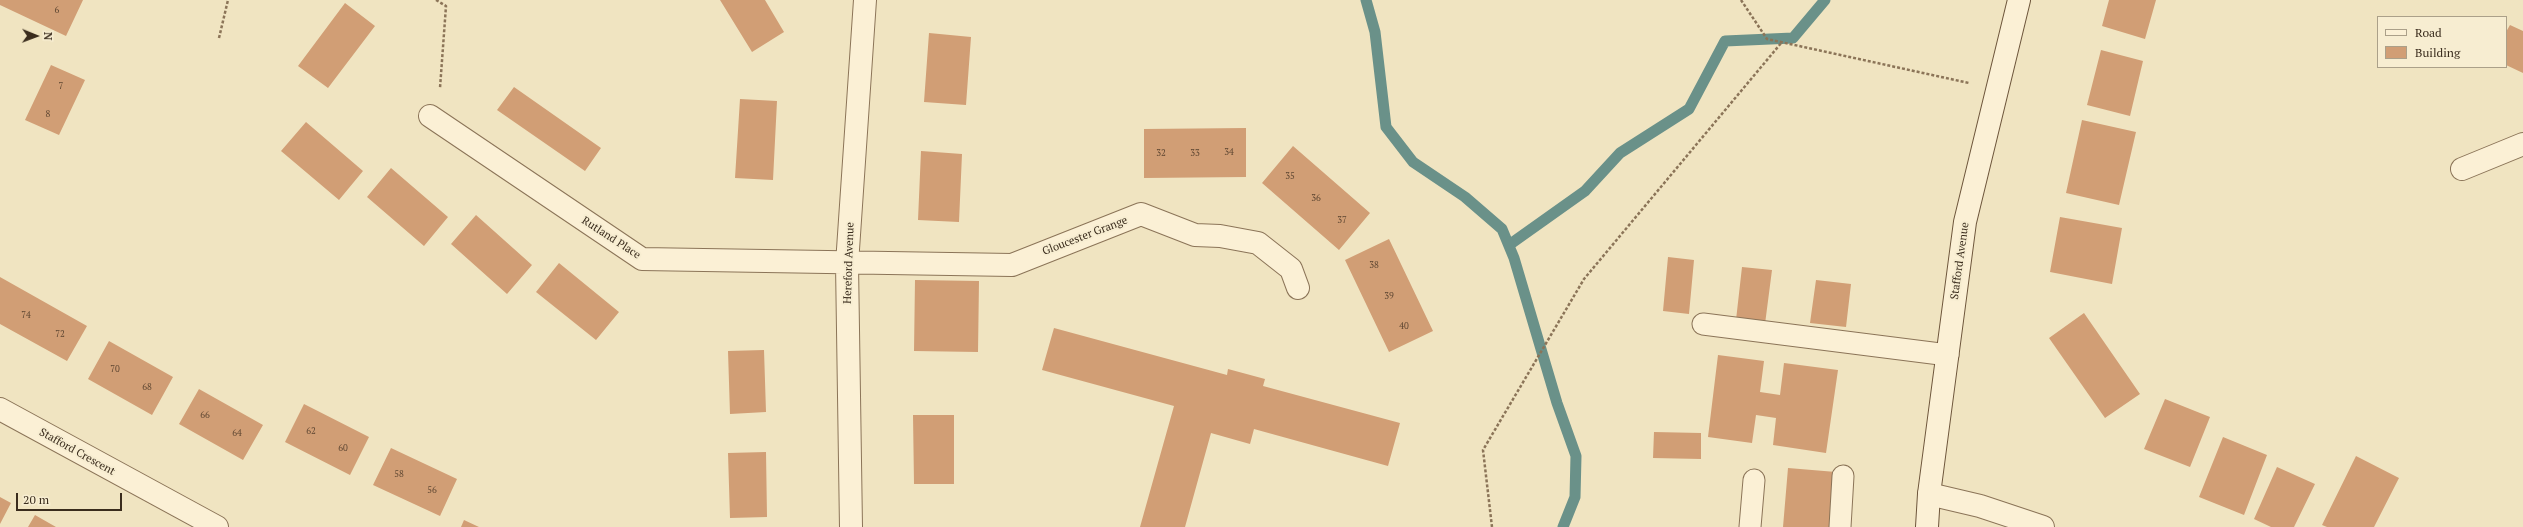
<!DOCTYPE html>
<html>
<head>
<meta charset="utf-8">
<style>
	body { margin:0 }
	#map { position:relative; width:2523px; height:527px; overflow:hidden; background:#f0e4c1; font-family:"PT Serif",serif }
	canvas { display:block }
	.legend { position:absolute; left:2377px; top:16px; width:130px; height:52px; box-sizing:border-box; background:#f7edd1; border:1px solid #aba089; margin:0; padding:5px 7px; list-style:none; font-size:12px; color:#3a2c1d }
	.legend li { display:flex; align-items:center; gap:8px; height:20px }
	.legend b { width:20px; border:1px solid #aba089 }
	.north { position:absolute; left:16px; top:16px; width:40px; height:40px; -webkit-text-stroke:3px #f7edd1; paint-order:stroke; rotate:91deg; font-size:11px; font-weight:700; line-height:16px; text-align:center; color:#3a2c1d }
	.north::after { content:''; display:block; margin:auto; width:14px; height:18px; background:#3a2c1d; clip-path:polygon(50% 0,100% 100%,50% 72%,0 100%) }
	.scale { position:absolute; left:16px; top:493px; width:106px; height:18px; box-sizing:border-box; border:2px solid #3a2c1d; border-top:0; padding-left:5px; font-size:12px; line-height:14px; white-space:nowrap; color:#3a2c1d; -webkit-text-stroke:3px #f7edd1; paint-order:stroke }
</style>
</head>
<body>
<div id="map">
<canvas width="2523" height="527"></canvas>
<ul class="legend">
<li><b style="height:5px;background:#fbf0d5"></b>Road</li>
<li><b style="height:11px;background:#d19e75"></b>Building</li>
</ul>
<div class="north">N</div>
<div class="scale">20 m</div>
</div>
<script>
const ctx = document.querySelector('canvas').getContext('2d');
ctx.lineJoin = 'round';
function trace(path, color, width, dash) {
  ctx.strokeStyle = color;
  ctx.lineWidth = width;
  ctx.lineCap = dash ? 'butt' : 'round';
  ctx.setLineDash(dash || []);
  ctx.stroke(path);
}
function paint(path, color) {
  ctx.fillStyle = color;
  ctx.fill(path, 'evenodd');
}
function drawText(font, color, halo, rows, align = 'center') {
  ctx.font = font + ' "PT Serif",serif';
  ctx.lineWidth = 4;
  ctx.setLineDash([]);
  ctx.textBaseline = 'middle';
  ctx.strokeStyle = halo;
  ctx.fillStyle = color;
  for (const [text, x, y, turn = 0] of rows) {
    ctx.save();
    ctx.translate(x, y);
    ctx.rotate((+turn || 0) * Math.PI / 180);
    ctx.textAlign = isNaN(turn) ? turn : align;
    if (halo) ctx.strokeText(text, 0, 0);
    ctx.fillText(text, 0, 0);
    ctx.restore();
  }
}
trace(new Path2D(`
	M 1366,0 L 1375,32 L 1386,127 L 1413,162 L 1465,197 L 1502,229 L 1514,258 L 1557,403 L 1576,456 L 1575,497 L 1563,527
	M 1509,245 L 1585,191 L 1620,153 L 1689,109 L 1725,41 L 1793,38 L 1825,0`), '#6a9189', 11);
paint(new Path2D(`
	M 0,0 L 83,0 L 66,36 L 0,5 Z
	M 720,0 L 765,0 L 784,32 L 752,52 Z
	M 2109,0 L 2156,0 L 2145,39 L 2102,26 Z
	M 345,3 L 375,26 L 328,88 L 298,66 Z
	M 2510,25 L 2523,31 L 2523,73 L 2506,65 L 2506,32 Z
	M 929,33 L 971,37 L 966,105 L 924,102 Z
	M 2101,50 L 2143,61 L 2130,116 L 2087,105 Z
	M 51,65 L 85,80 L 59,135 L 25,120 Z
	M 514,87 L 601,148 L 585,171 L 497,110 Z
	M 740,99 L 777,101 L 773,180 L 735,178 Z
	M 2082,120 L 2136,132 L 2119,205 L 2066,193 Z
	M 306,122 L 363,171 L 339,200 L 281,151 Z
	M 1246,128 L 1246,177 L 1144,178 L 1144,129 Z
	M 1293,146 L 1370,213 L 1339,250 L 1262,183 Z
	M 921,151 L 962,154 L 959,222 L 918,220 Z
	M 391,168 L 448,217 L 424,246 L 367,197 Z
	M 476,215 L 532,265 L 507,294 L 451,244 Z
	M 2060,217 L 2122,228 L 2112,284 L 2050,272 Z
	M 1389,239 L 1433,331 L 1389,352 L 1345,260 Z
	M 1668,257 L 1694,260 L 1689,314 L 1663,311 Z
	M 559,263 L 619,312 L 596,340 L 536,292 Z
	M 1742,267 L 1772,270 L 1765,324 L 1736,320 Z
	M 0,277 L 87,326 L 67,361 L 0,324 Z
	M 915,280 L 979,281 L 978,352 L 914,351 Z
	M 1816,280 L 1851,284 L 1846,327 L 1810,323 Z
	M 2084,313 L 2140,394 L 2105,418 L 2049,338 Z
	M 1054,328 L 1227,375 L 1228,369 L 1265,379 L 1263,386 L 1400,423 L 1388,466 L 1254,429 L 1250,444 L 1211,433 L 1185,527 L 1140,527 L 1174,406 L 1042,370 Z
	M 109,341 L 173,377 L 152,415 L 88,379 Z
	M 764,350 L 766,412 L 730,414 L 728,351 Z
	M 1718,355 L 1764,361 L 1760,392 L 1780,395 L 1784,363 L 1838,370 L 1826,453 L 1773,445 L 1776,418 L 1756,415 L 1752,443 L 1708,437 Z
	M 199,389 L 263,425 L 243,460 L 179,424 Z
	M 2165,399 L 2210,417 L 2190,467 L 2144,449 Z
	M 304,404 L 369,437 L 350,475 L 285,442 Z
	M 913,415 L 954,415 L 954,484 L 914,484 Z
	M 1654,432 L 1701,433 L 1701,459 L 1653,458 Z
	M 2223,437 L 2267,455 L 2244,515 L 2199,497 Z
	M 391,448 L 457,479 L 440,516 L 373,485 Z
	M 766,452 L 767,517 L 730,518 L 728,453 Z
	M 2356,456 L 2399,478 L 2374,527 L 2327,527 L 2322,525 Z
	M 2277,467 L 2315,484 L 2294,527 L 2271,527 L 2254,519 Z
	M 1788,468 L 1836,472 L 1831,527 L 1783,527 Z
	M 0,497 L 11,503 L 0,524 Z
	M 35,515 L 56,527 L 28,527 Z
	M 464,520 L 479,527 L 461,527 Z`), '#d19e75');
const lane = new Path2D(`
	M 1703,324 L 1948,355
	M 1750,527 L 1754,480
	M 1840,527 L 1843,476`);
const street = new Path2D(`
	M 430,116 L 642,259 L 1012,265 L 1141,214 L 1195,235 L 1220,236 L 1258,243 L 1291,269 L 1298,288
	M 2462,169 L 2523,144
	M 0,409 L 217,527
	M 1929,494 L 1980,506 L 2043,527
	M 851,527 L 847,264 L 865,0`);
const secondary = new Path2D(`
	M 1927,527 L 1929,494 L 1965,222 L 2019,0`);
trace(lane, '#8b7458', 23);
trace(street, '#8b7458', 24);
trace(secondary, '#6d553b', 24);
trace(new Path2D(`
	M 436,0 L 446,6 L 440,88
	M 1741,0 L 1767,39 L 1969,83
	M 219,38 L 228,0
	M 1492,527 L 1483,450 L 1584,279 L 1782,42`), '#8b7458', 2.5, [3, 2]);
trace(lane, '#fbf0d5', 21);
trace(street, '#fbf0d5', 22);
trace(secondary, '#fbf0d5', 22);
drawText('9px', '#604833', null, [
	["6",57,10],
	["7",61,86],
	["8",48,114],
	["34",1229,152],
	["32",1161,153],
	["33",1195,153],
	["35",1290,176],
	["36",1316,198],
	["37",1342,220],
	["38",1374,265],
	["39",1389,296],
	["74",26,315],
	["40",1404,326],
	["72",60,334],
	["70",115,369],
	["68",147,387],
	["66",205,415],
	["62",311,431],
	["64",237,433],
	["60",343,448],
	["58",399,474],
	["56",432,490]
]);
drawText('11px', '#3a2c1d', '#f7edd1', [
	["Gloucester Grange",1085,236,-21],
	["Rutland Place",611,238,33],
	["Stafford Avenue",1960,261,-82],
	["Hereford Avenue",849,263,-88],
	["Stafford Crescent",77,452,29]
]);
</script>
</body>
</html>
